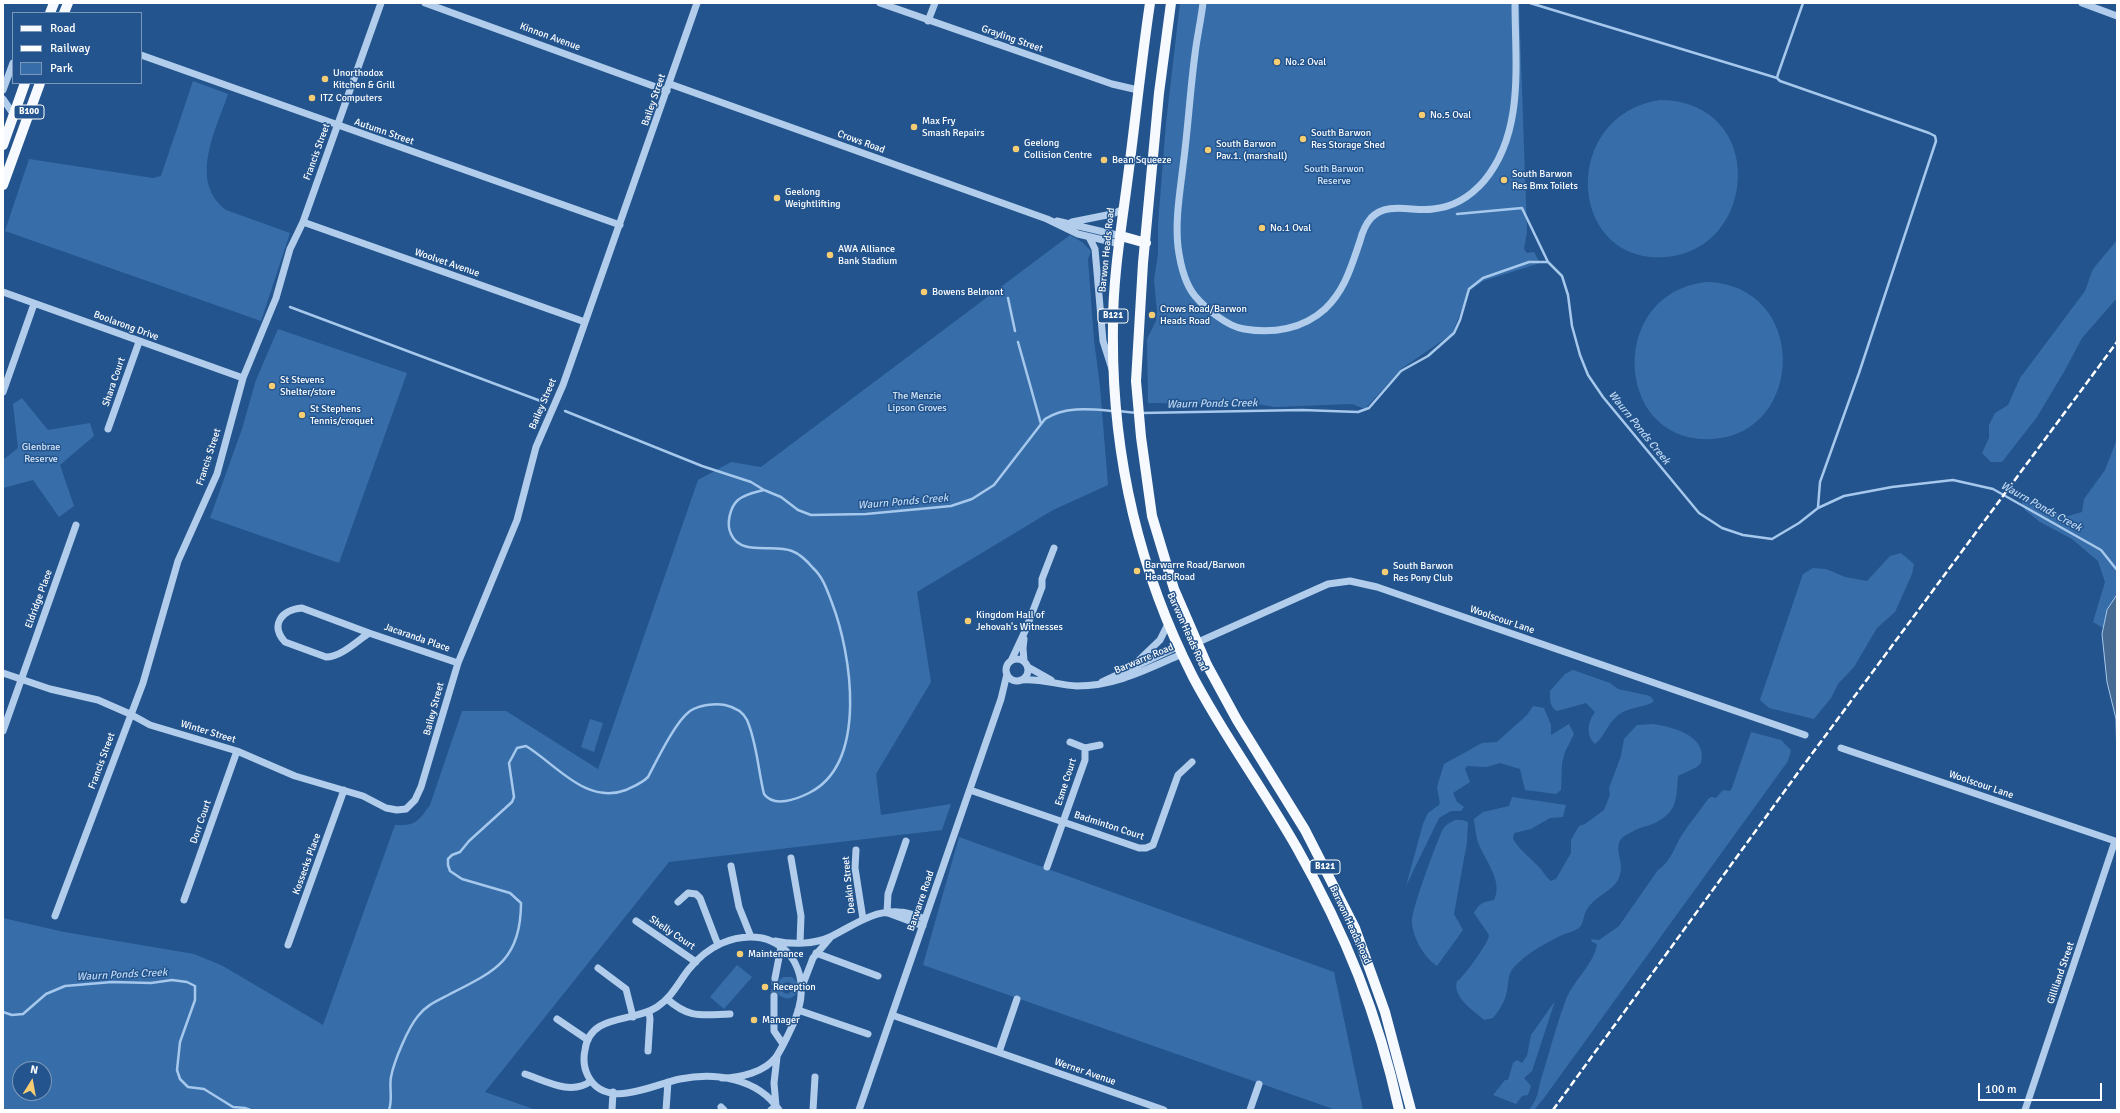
<!DOCTYPE html>
<html>
<head>
<meta charset="utf-8">
<style>
	body { margin:0 }
	#map { position:relative; width:2120px; height:1113px; overflow:hidden; background:#23548d; font-family:Signika,sans-serif }
	canvas { display:block }
	.frame { position:absolute; inset:0; border:4px solid #fff; pointer-events:none }
	.legend { position:absolute; left:12px; top:12px; width:130px; height:72px; box-sizing:border-box; background:#23548d; border:1px solid #7b98bb; margin:0; padding:5px 7px; list-style:none; font-size:12px; color:#fff }
	.legend li { display:flex; align-items:center; gap:8px; height:20px }
	.legend b { width:20px; border:1px solid #7b98bb }
	.north { position:absolute; left:12px; top:1061px; width:40px; height:40px; box-sizing:border-box; background:#23548d; border:1px solid #7b98bb; border-radius:50%; rotate:11deg; font-size:11px; font-weight:700; line-height:16px; text-align:center; color:#fff }
	.north::after { content:''; display:block; margin:auto; width:14px; height:18px; background:#f7cd74; clip-path:polygon(50% 0,100% 100%,50% 72%,0 100%) }
	.scale { position:absolute; left:1978px; top:1083px; width:124px; height:18px; box-sizing:border-box; border:2px solid #fff; border-top:0; padding-left:5px; font-size:12px; line-height:14px; white-space:nowrap; color:#fff; -webkit-text-stroke:3px #23548d; paint-order:stroke }
</style>
</head>
<body>
<div id="map">
<canvas width="2120" height="1113"></canvas>
<div class="frame"></div>
<ul class="legend">
<li><b style="height:5px;background:#f6fafe"></b>Road</li>
<li><b style="height:5px;background:#fff"></b>Railway</li>
<li><b style="height:11px;background:#376eaa"></b>Park</li>
</ul>
<div class="north">N</div>
<div class="scale">100 m</div>
</div>
<script>
const ctx = document.querySelector('canvas').getContext('2d');
ctx.lineJoin = 'round';
function paint(path, color) {
  ctx.fillStyle = color;
  ctx.fill(path, 'evenodd');
}
function trace(path, color, width, dash) {
  ctx.strokeStyle = color;
  ctx.lineWidth = width;
  ctx.lineCap = dash ? 'butt' : 'round';
  ctx.setLineDash(dash || []);
  ctx.stroke(path);
}
function drawText(font, color, halo, rows, align = 'center') {
  ctx.font = font + ' Signika,sans-serif';
  ctx.lineWidth = 3;
  ctx.setLineDash([]);
  ctx.textBaseline = 'middle';
  ctx.strokeStyle = halo;
  ctx.fillStyle = color;
  for (const [text, x, y, turn = 0] of rows) {
    ctx.save();
    ctx.translate(x, y);
    ctx.rotate((+turn || 0) * Math.PI / 180);
    ctx.textAlign = isNaN(turn) ? turn : align;
    if (halo) ctx.strokeText(text, 0, 0);
    ctx.fillText(text, 0, 0);
    ctx.restore();
  }
}
paint(new Path2D(`
	M 1180,3 L 1519,3 L 1527,232 L 1524,249 L 1527,253 L 1534,252 L 1540,263 L 1483,281 L 1469,291 L 1452,334 L 1401,369 L 1365,409 L 1352,404 L 1275,407 L 1256,404 L 1148,403 L 1147,339 L 1156,321 L 1157,312 L 1154,280 L 1158,254 L 1158,224 L 1166,123 Z
	M 193,81 L 228,94 C 216,130 188,181 226,210 L 290,233 L 261,321 L 5,231 L 29,159 L 153,178 L 161,176 Z
	M 1660,100 C 1768,101 1758,250 1666,257 C 1567,265 1559,115 1660,100 Z
	M 1070,235 L 1082,242 L 1091,251 L 1088,259 L 1094,340 L 1100,387 L 1108,485 L 1053,510 L 917,592 L 931,682 L 876,774 L 881,815 L 951,804 L 942,830 L 669,862 L 485,1092 L 536,1110 L 3,1110 L 3,918 L 64,932 L 194,954 L 223,966 L 323,1025 L 395,825 C 415,826 418,822 430,805 L 462,711 L 506,711 L 598,769 L 698,480 L 731,462 L 761,467 ZM 20,1069 L 44,1069 L 44,1093 L 20,1093 Z
	M 2117,240 L 2117,298 L 2082,338 L 2065,370 L 2037,417 L 2002,462 L 1991,462 L 1982,453 L 1989,438 L 1989,425 L 1995,413 L 2008,405 L 2020,378 L 2085,291 L 2093,269 Z
	M 1706,282 C 1809,284 1806,434 1712,439 C 1614,445 1606,293 1706,282 Z
	M 278,329 L 407,373 L 339,563 L 210,518 L 242,429 L 256,380 Z
	M 22,398 L 48,430 L 90,423 L 94,436 L 60,465 L 74,506 L 59,517 L 33,480 L 3,488 L 3,460 L 18,448 L 13,404 Z
	M 2117,439 L 2117,595 L 2107,610 L 2103,628 L 2093,622 L 2105,582 L 2098,561 L 2072,539 L 2040,522 L 2025,510 L 2021,500 L 2026,498 L 2065,517 L 2082,512 L 2084,499 L 2105,470 Z
	M 1901,553 L 1914,564 L 1912,574 L 1895,612 L 1877,628 L 1854,667 L 1838,684 L 1831,698 L 1814,719 L 1769,708 L 1760,700 L 1803,574 L 1813,568 L 1826,569 L 1845,577 L 1867,581 L 1890,556 Z
	M 1573,670 L 1610,683 L 1618,689 L 1650,696 L 1654,701 C 1646,708 1628,706 1616,717 C 1607,725 1604,737 1595,744 C 1585,734 1588,722 1595,712 L 1586,703 L 1557,711 C 1549,706 1550,699 1550,691 L 1565,674 Z
	M 1533,706 L 1544,708 L 1551,725 L 1551,735 L 1569,724 L 1574,734 L 1565,752 L 1562,763 L 1561,790 L 1556,794 L 1525,790 L 1520,769 L 1500,763 L 1487,767 L 1467,766 L 1465,769 L 1470,782 L 1453,793 L 1457,802 L 1464,807 L 1461,811 L 1451,811 L 1439,818 L 1406,886 L 1423,824 L 1428,813 L 1440,804 L 1437,787 L 1444,764 L 1482,743 L 1497,742 L 1527,715 Z
	M 590,719 L 603,723 L 594,752 L 581,747 Z
	M 1653,724 C 1672,727 1708,735 1701,763 L 1697,767 L 1678,776 C 1676,799 1678,811 1655,823 C 1648,826 1642,827 1635,830 C 1631,833 1626,834 1622,838 C 1611,850 1629,865 1616,883 C 1609,892 1595,897 1587,909 C 1583,915 1584,924 1579,928 C 1575,931 1567,933 1562,935 C 1546,943 1527,953 1514,967 C 1507,974 1509,985 1506,995 C 1504,1003 1498,1012 1493,1018 L 1484,1020 C 1473,1010 1452,997 1457,981 C 1462,980 1486,945 1488,939 L 1489,935 L 1474,913 C 1479,903 1484,902 1494,900 C 1503,882 1487,863 1480,847 C 1476,839 1475,827 1474,819 L 1483,812 L 1509,806 L 1512,797 L 1566,805 L 1563,817 L 1550,818 L 1531,829 L 1514,833 L 1513,839 C 1520,851 1531,858 1540,868 C 1544,873 1546,877 1551,881 L 1556,879 L 1571,853 L 1571,840 L 1579,826 L 1585,824 L 1604,810 L 1610,795 L 1609,788 L 1621,756 L 1624,739 L 1637,725 Z
	M 1751,732 L 1781,740 L 1791,750 L 1788,761 L 1544,1098 L 1534,1110 L 1529,1110 C 1540,1095 1537,1092 1542,1076 C 1550,1051 1557,1022 1567,997 C 1575,979 1594,964 1597,944 L 1592,942 L 1591,939 L 1599,940 L 1619,926 L 1658,870 C 1671,862 1674,847 1682,835 C 1690,822 1700,811 1708,799 L 1711,797 L 1716,798 L 1723,790 L 1730,791 L 1732,788 Z
	M 1455,820 L 1462,820 L 1468,822 L 1467,842 L 1454,914 L 1463,930 L 1437,966 C 1424,957 1413,939 1412,922 C 1411,911 1437,841 1443,829 C 1445,825 1451,822 1455,820 Z
	M 959,837 L 1334,972 L 1363,1110 L 1336,1110 L 923,965 Z
	M 737,965 L 752,977 L 724,1009 L 710,997 Z
	M 783,977 L 792,977 L 797,982 L 797,988 L 794,988 L 792,984 L 788,982 L 784,983 L 782,986 L 779,985 L 779,981 Z
	M 778,989 L 781,989 L 784,993 L 788,994 L 794,989 L 797,989 L 797,993 C 792,1000 784,1000 778,994 Z
	M 1555,1001 L 1532,1071 L 1524,1078 L 1531,1086 L 1528,1095 L 1522,1096 L 1516,1104 L 1493,1095 L 1505,1080 L 1508,1080 L 1513,1063 L 1517,1060 L 1522,1063 L 1527,1056 L 1531,1035 Z`), '#376eaa');
const water = new Path2D(`
	M 2117,595 L 2117,762 L 2116,719 L 2107,682 L 2102,634 L 2107,610 Z`);
paint(water, '#466a92');
trace(water, '#a5c8ec', 1);
trace(new Path2D(`
	M 1530,3 L 1777,78
	M 1803,3 L 1778,74 L 1777,78 L 1780,81 L 1929,133 L 1935,136 L 1936,141 L 1859,373 L 1820,482 L 1818,507
	M 1457,214 L 1522,208 L 1548,262
	M 1008,298 L 1015,331
	M 290,307 L 546,403
	M 1018,342 L 1041,424
	M 565,411 L 702,466 L 751,482 L 764,490
	M 1118,411 L 1137,413
	M 1142,413 L 1302,410 L 1358,412 L 1369,408 L 1401,371 L 1428,356 L 1454,333 L 1460,320 L 1469,289 L 1483,278 L 1529,262 L 1548,262 L 1562,276 L 1568,295 L 1572,326 L 1580,355 L 1588,375 L 1603,397 L 1699,513 L 1722,528 L 1743,535 L 1772,539 L 1799,523 L 1818,508 L 1844,496 L 1892,487 L 1953,480 L 1993,489 L 2101,550 L 2117,570
	M 3,1012 L 12,1015 L 23,1014 L 46,994 L 65,986 L 112,982 L 151,983 L 172,980 L 187,982 L 195,986 L 195,1000 L 180,1042 L 177,1070 L 180,1079 L 188,1087 L 204,1089 L 233,1107 L 245,1108 L 250,1110
	M 389,1110 C 393,1099 389,1088 391,1077 C 394,1061 408,1028 418,1016 C 426,1005 439,1000 450,994 C 496,971 521,959 521,903 L 510,893 L 462,879 L 450,871 L 448,865 L 448,859 L 452,855 L 460,852 L 469,841 L 512,802 L 514,797 L 509,763 L 517,748 L 526,746 C 557,765 586,805 626,790 C 634,786 641,784 648,777 C 657,760 675,722 690,711 C 699,705 715,703 725,705 C 734,707 743,712 747,720 C 757,743 758,770 764,794 C 774,808 797,799 809,793 C 869,763 851,652 832,603 C 827,590 823,577 813,568 C 808,562 800,554 792,551 C 774,543 741,557 731,534 C 726,524 730,507 738,500 C 745,494 756,492 764,490 L 781,497 L 798,510 L 811,515 L 866,514 L 951,506 L 972,499 L 994,485 L 1045,419 C 1065,406 1090,409 1113,411`), '#a5c8ec', 2.5);
trace(new Path2D(`
	M 774,996 L 775,978`), '#446e9e', 7, [7, 3.5]);
trace(new Path2D(`
	M 425,3 L 667,91
	M 880,3 L 1112,84 L 1138,90
	M 1203,3 C 1201,20 1197,37 1195,54 C 1190,91 1188,129 1183,166 C 1180,192 1175,220 1178,247 C 1180,262 1185,284 1195,296 C 1205,308 1228,327 1244,329 C 1273,334 1303,329 1325,309 C 1345,290 1351,267 1360,241 C 1362,233 1365,225 1371,218 C 1387,201 1413,212 1433,209 C 1454,207 1470,197 1484,181 C 1525,132 1515,63 1515,3
	M 2082,3 L 2117,16
	M 928,21 L 935,3
	M 141,55 L 620,225
	M 670,84 L 1047,219 L 1078,234 L 1120,244
	M 3,90 L 13,63
	M 3,99 L 14,115
	M 1057,221 L 1121,236
	M 303,222 L 585,322
	M 1072,222 L 1112,214 L 1124,209
	M 1089,237 L 1095,249 L 1103,341 L 1112,369
	M 3,292 L 243,378
	M 3,392 L 34,304
	M 108,429 L 139,342
	M 369,633 L 302,608 C 281,610 270,625 285,642 L 326,657 C 341,657 357,641 369,633 L 458,663
	M 1196,643 L 1328,584 L 1350,581 L 1377,587 L 1805,735
	M1006 670a11 11 0 1 1 22 0a11 11 0 1 1-22 0Z
	M 1011,661 L 1026,629 L 1042,587 L 1042,579 L 1054,548
	M 1024,661 L 1023,648 L 1024,639
	M 1136,663 L 1160,640 L 1168,624
	M 1028,667 L 1051,680
	M 3,673 L 50,689 L 98,700 L 130,714 L 150,725 L 237,751 L 295,776 L 363,796 L 386,808 L 397,810 L 406,809 L 415,800 L 421,787 L 458,663 L 517,520 L 536,447 L 563,385 L 697,3
	M 1021,680 C 1040,678 1058,685 1077,686 C 1116,686 1147,669 1182,654
	M 1102,682 L 1179,646
	M 3,731 L 76,525
	M 1070,742 L 1085,748 L 1100,745
	M 1841,748 L 2115,841 L 2025,1110
	M 970,790 L 1139,848 L 1146,848 L 1153,845 L 1178,775 L 1192,762
	M 856,850 L 855,868 L 863,919
	M 791,858 L 801,916 L 800,943
	M 731,866 L 739,907 L 751,937
	M 1047,867 L 1085,760 L 1085,748
	M 184,900 L 237,751
	M 678,902 L 688,893 L 696,894 L 700,898 L 718,945
	M 887,913 L 888,894 L 906,841
	M 888,913 L 923,926
	M 55,916 L 143,683 L 178,561 L 217,474 L 243,378 L 276,298 L 290,249 L 303,222 L 381,3
	M 636,921 L 696,962
	M 775,941 C 792,945 815,944 830,937 C 853,926 872,910 899,912 C 908,912 917,916 925,919
	M 288,945 L 344,790
	M 816,953 L 878,976
	M 598,968 L 626,989 L 633,1017
	M 775,978 L 781,947
	M 803,984 L 813,958 L 830,938
	M 774,996 L 774,1031 L 783,1044
	M 667,999 C 690,1019 701,1015 730,1014
	M 798,1010 L 868,1034
	M 892,1015 L 1164,1110
	M 557,1019 L 588,1040
	M 648,1051 L 650,1019 L 649,1012
	M 999,1052 L 1017,999
	M 525,1074 C 546,1081 571,1096 591,1081
	M 722,1078 C 740,1078 765,1072 776,1057 C 781,1050 785,1041 789,1033 C 800,1012 807,986 795,963 C 789,951 776,941 762,938 C 733,933 707,947 689,969 C 678,983 672,997 657,1007 C 633,1023 590,1013 585,1050 C 583,1059 584,1068 588,1076 C 606,1111 654,1084 680,1079 C 715,1072 758,1078 779,1110
	M 721,1107 L 724,1110
	M 612,1110 L 613,1092
	M 666,1110 L 668,1082
	M 771,1110 L 776,1106 L 774,1083 L 777,1057
	M 813,1110 L 815,1077
	M 859,1110 L 1001,699 L 1007,674
	M 1250,1110 L 1259,1084`), '#b1cdeb', 7);
trace(new Path2D(`
	M 1150,3 C 1141,63 1135,124 1127,184 C 1121,230 1113,278 1113,325 C 1111,447 1137,567 1193,677 C 1224,736 1264,790 1297,848 C 1345,933 1378,1014 1399,1110
	M 1171,3 L 1159,93 L 1143,263 L 1136,381 L 1141,437 L 1152,516 L 1174,589 L 1207,665 L 1237,720 L 1305,830 L 1355,928 L 1385,1012 L 1411,1110
	M 50,13 L 54,3
	M 64,13 L 68,3
	M 3,145 L 25,83
	M 3,185 L 40,83
	M 1121,236 L 1146,243`), '#f6fafe', 10);
trace(new Path2D(`
	M 1553,1110 L 1797,774 L 2117,342`), '#fff', 2.5, [7, 3]);
for (const [x, y, r, color] of [
	[1277,62,4,"#f7cd74"],
	[325,79,4,"#f7cd74"],
	[312,98,4,"#f7cd74"],
	[1422,115,4,"#f7cd74"],
	[914,127,4,"#f7cd74"],
	[1303,139,4,"#f7cd74"],
	[1016,149,4,"#f7cd74"],
	[1208,150,4,"#f7cd74"],
	[1104,160,4,"#f7cd74"],
	[1504,180,4,"#f7cd74"],
	[777,198,4,"#f7cd74"],
	[1262,228,4,"#f7cd74"],
	[830,255,4,"#f7cd74"],
	[924,292,4,"#f7cd74"],
	[1152,315,4,"#f7cd74"],
	[272,386,4,"#f7cd74"],
	[302,415,4,"#f7cd74"],
	[1137,571,4,"#f7cd74"],
	[1385,572,4,"#f7cd74"],
	[968,621,4,"#f7cd74"],
	[740,954,4,"#f7cd74"],
	[765,987,4,"#f7cd74"],
	[754,1020,4,"#f7cd74"]
]) {
  const dot = new Path2D();
  dot.arc(x, y, r, 0, 2 * Math.PI);
  ctx.fillStyle = color;
  ctx.fill(dot);
  trace(dot, '#23548d', 1.5);
}
for (const [x, y, w] of [
	[29,112,30],
	[1113,316,30],
	[1325,867,30]
]) {
  const box = new Path2D();
  box.roundRect(x - w / 2, y - 7, w, 14, 3);
  ctx.fillStyle = '#23548d';
  ctx.fill(box);
  trace(box, '#fff', 1);
}
drawText('bold 9px', '#fff', null, [
	["B100",29,112],
	["B121",1113,316],
	["B121",1325,867]
]);
drawText('10px', '#fff', '#23548d', [
	["Kinnon Avenue",550,37,20],
	["Grayling Street",1012,39,19],
	["Bailey Street",654,100,-71],
	["Autumn Street",384,132,19],
	["Crows Road",861,142,20],
	["Francis Street",317,152,-70],
	["Barwon Heads Road",1107,250,-84],
	["Woolvet Avenue",447,263,19],
	["Boolarong Drive",126,326,20],
	["Shara Court",114,382,-71],
	["Bailey Street",543,404,-67],
	["Francis Street",209,457,-72],
	["Eldridge Place",39,599,-70],
	["Woolscour Lane",1502,620,19],
	["Barwon Heads Road",1187,632,66],
	["Jacaranda Place",417,638,19],
	["Barwarre Road",1144,659,-23],
	["Bailey Street",434,709,-75],
	["Winter Street",208,732,17],
	["Francis Street",102,761,-70],
	["Esme Court",1066,782,-72],
	["Woolscour Lane",1981,785,19],
	["Dorr Court",201,822,-71],
	["Badminton Court",1109,826,18],
	["Kossecks Place",307,864,-70],
	["Deakin Street",849,885,-96],
	["Barwarre Road",921,901,-71],
	["Barwon Heads Road",1350,925,65],
	["Shelly Court",672,933,34],
	["Gilliland Street",2061,973,-71],
	["Werner Avenue",1085,1072,19]
]);
drawText('10px', '#fff', '#23548d', [
	["No.2 Oval",1285,62],
	["Unorthodox",333,73],
	["Kitchen & Grill",333,85],
	["ITZ Computers",320,98],
	["No.5 Oval",1430,115],
	["Max Fry",922,121],
	["Smash Repairs",922,133],
	["South Barwon",1311,133],
	["Res Storage Shed",1311,145],
	["Geelong",1024,143],
	["Collision Centre",1024,155],
	["South Barwon",1216,144],
	["Pav.1. (marshall)",1216,156],
	["Bean Squeeze",1112,160],
	["South Barwon",1512,174],
	["Res Bmx Toilets",1512,186],
	["Geelong",785,192],
	["Weightlifting",785,204],
	["No.1 Oval",1270,228],
	["AWA Alliance",838,249],
	["Bank Stadium",838,261],
	["Bowens Belmont",932,292],
	["Crows Road/Barwon",1160,309],
	["Heads Road",1160,321],
	["St Stevens",280,380],
	["Shelter/store",280,392],
	["St Stephens",310,409],
	["Tennis/croquet",310,421],
	["Barwarre Road/Barwon",1145,565],
	["Heads Road",1145,577],
	["South Barwon",1393,566],
	["Res Pony Club",1393,578],
	["Kingdom Hall of",976,615],
	["Jehovah's Witnesses",976,627],
	["Maintenance",748,954],
	["Reception",773,987],
	["Manager",762,1020]
], 'left');
drawText('10px', '#d6e7f8', '#23548d', [
	["South Barwon",1334,169],
	["Reserve",1334,181],
	["The Menzie",917,396],
	["Lipson Groves",917,408],
	["Glenbrae",41,447],
	["Reserve",41,459]
]);
drawText('italic 11px', '#bdd7f2', '#23548d', [
	["Waurn Ponds Creek",1212,404,-1],
	["Waurn Ponds Creek",1639,428,51],
	["Waurn Ponds Creek",903,502,-5],
	["Waurn Ponds Creek",2041,507,29],
	["Waurn Ponds Creek",122,975,-3]
]);
</script>
</body>
</html>
